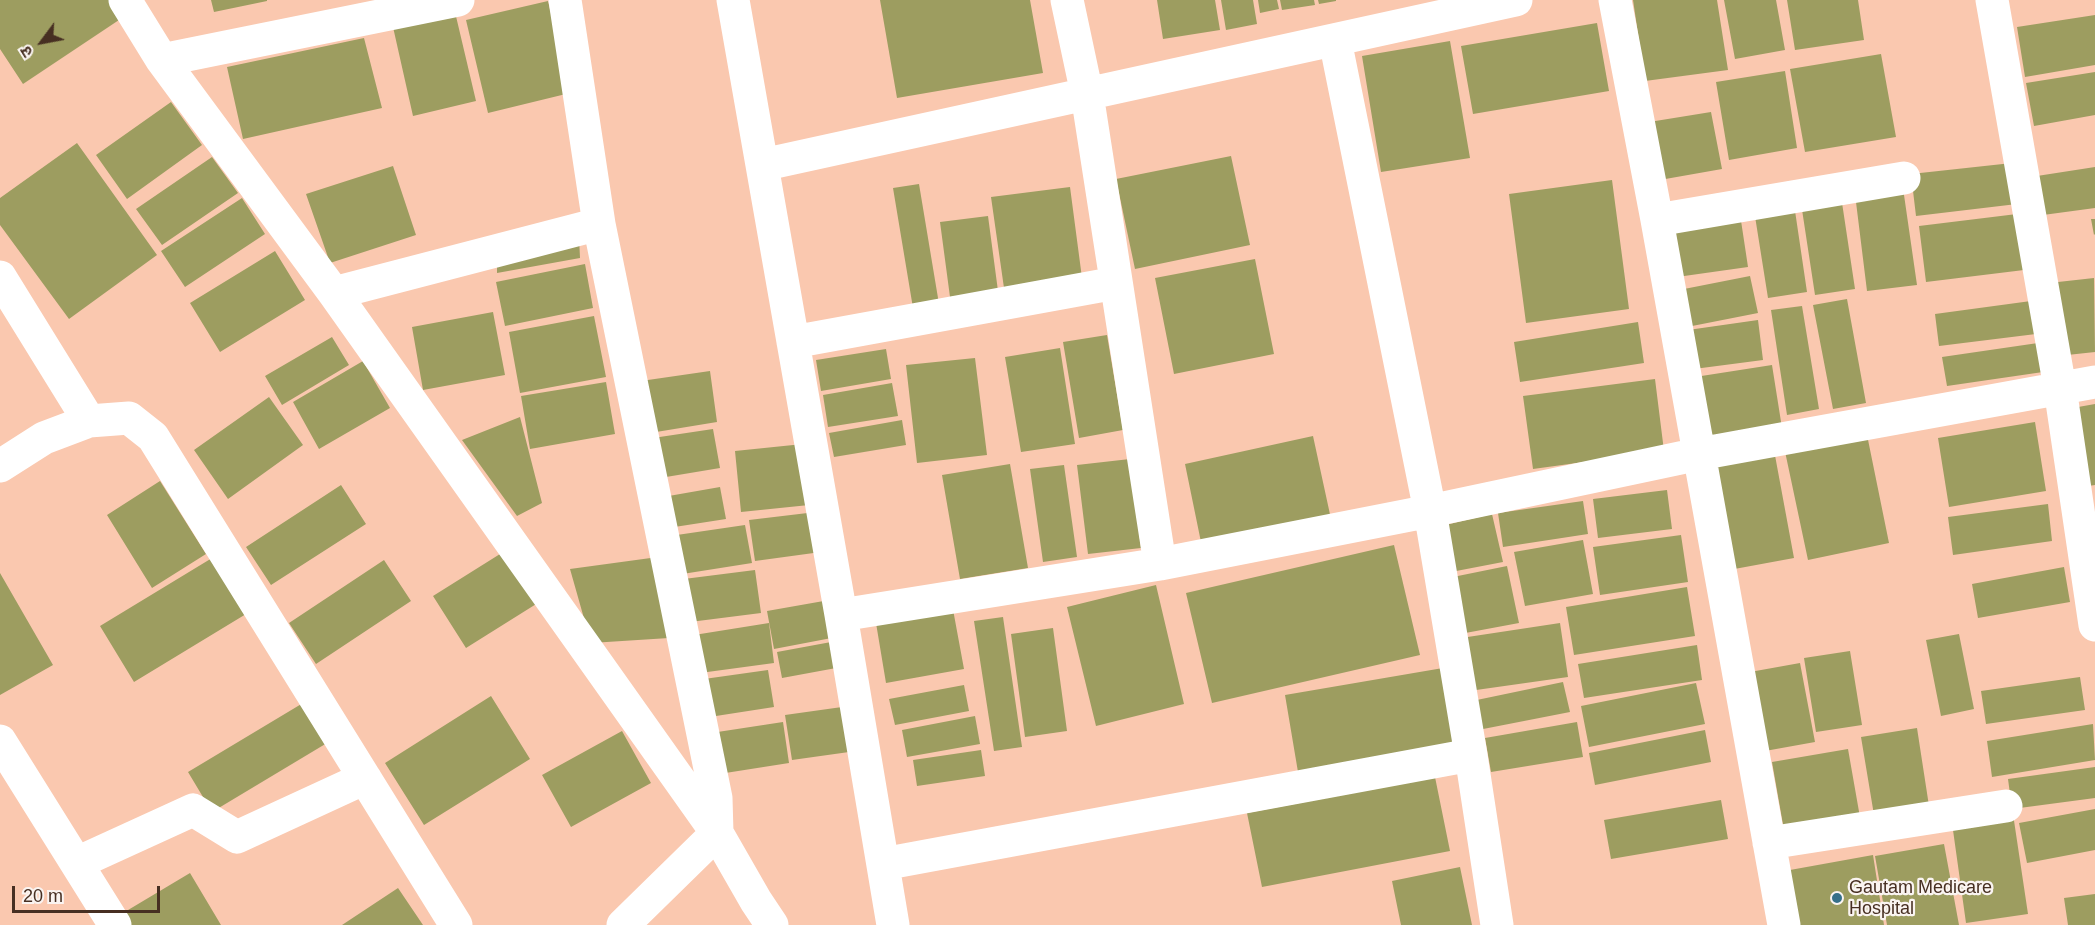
<!DOCTYPE html>
<html>
<head>
<meta charset="utf-8">
<style>
	body { margin:0 }
	#map { position:relative; width:2095px; height:925px; overflow:hidden; background:#fac8af; font-family:Helvetica,"Noto Sans Devanagari",sans-serif }
	canvas { display:block }
	.north { position:absolute; left:12px; top:12px; width:60px; height:60px; -webkit-text-stroke:4px #faf4f1; paint-order:stroke; rotate:238deg; font-size:16px; font-weight:700; line-height:24px; text-align:center; color:#472f22 }
	.north::after { content:''; display:block; margin:auto; width:21px; height:27px; background:#472f22; clip-path:polygon(50% 0,100% 100%,50% 72%,0 100%) }
	.scale { position:absolute; left:12px; top:886px; width:148px; height:27px; box-sizing:border-box; border:3px solid #472f22; border-top:0; padding-left:8px; font-size:18px; line-height:21px; white-space:nowrap; color:#472f22; -webkit-text-stroke:4px #faf4f1; paint-order:stroke }
</style>
</head>
<body>
<div id="map">
<canvas width="2095" height="925"></canvas>
<div class="north">उ</div>
<div class="scale">20 m</div>
</div>
<script>
const ctx = document.querySelector('canvas').getContext('2d');
ctx.lineJoin = 'round';
function paint(path, color) {
  ctx.fillStyle = color;
  ctx.fill(path, 'evenodd');
}
function trace(path, color, width, dash) {
  ctx.strokeStyle = color;
  ctx.lineWidth = width;
  ctx.lineCap = dash ? 'butt' : 'round';
  ctx.setLineDash(dash || []);
  ctx.stroke(path);
}
function drawText(font, color, halo, rows, align = 'center') {
  ctx.font = font + ' Helvetica,sans-serif';
  ctx.lineWidth = 4.5;
  ctx.setLineDash([]);
  ctx.textBaseline = 'middle';
  ctx.strokeStyle = halo;
  ctx.fillStyle = color;
  for (const [text, x, y, turn = 0] of rows) {
    ctx.save();
    ctx.translate(x, y);
    ctx.rotate((+turn || 0) * Math.PI / 180);
    ctx.textAlign = isNaN(turn) ? turn : align;
    if (halo) ctx.strokeText(text, 0, 0);
    ctx.fillText(text, 0, 0);
    ctx.restore();
  }
}
paint(new Path2D(`
	M 0,0 L 119,0 L 128,14 L 23,84 L 0,49 Z
	M 211,0 L 267,0 L 267,1 L 214,12 Z
	M 880,0 L 1030,0 L 1043,73 L 897,98 Z
	M 1157,0 L 1215,0 L 1220,30 L 1163,39 Z
	M 1221,0 L 1253,0 L 1257,24 L 1226,30 Z
	M 1258,0 L 1277,0 L 1279,9 L 1260,13 Z
	M 1280,0 L 1314,0 L 1315,5 L 1282,10 Z
	M 1318,0 L 1336,0 L 1336,1 L 1319,4 Z
	M 1633,0 L 1717,0 L 1728,70 L 1645,81 Z
	M 1724,0 L 1776,0 L 1785,50 L 1735,59 Z
	M 1787,0 L 1858,0 L 1864,40 L 1795,50 Z
	M 548,1 L 570,93 L 488,113 L 466,20 Z
	M 455,12 L 476,101 L 413,116 L 393,27 Z
	M 2095,15 L 2095,65 L 2025,77 L 2017,27 Z
	M 1597,23 L 1609,91 L 1473,114 L 1461,46 Z
	M 364,38 L 382,108 L 243,139 L 227,67 Z
	M 1450,41 L 1470,158 L 1381,172 L 1362,56 Z
	M 1881,54 L 1896,137 L 1805,152 L 1790,69 Z
	M 1785,71 L 1797,148 L 1729,160 L 1716,82 Z
	M 2095,72 L 2095,115 L 2034,126 L 2026,83 Z
	M 171,102 L 202,145 L 127,199 L 96,155 Z
	M 1711,112 L 1722,169 L 1654,181 L 1643,123 Z
	M 77,143 L 157,255 L 69,319 L 0,225 L 0,198 Z
	M 1231,156 L 1250,245 L 1135,269 L 1116,179 Z
	M 212,157 L 238,193 L 162,245 L 136,209 Z
	M 2012,163 L 2017,204 L 1916,216 L 1911,174 Z
	M 393,166 L 416,235 L 330,263 L 306,194 Z
	M 2095,167 L 2095,208 L 2043,215 L 2037,176 Z
	M 1612,180 L 1629,309 L 1526,323 L 1509,194 Z
	M 919,184 L 939,304 L 913,308 L 893,188 Z
	M 1070,187 L 1082,278 L 1004,288 L 991,197 Z
	M 1903,188 L 1917,285 L 1867,291 L 1855,194 Z
	M 1841,196 L 1855,289 L 1815,295 L 1801,203 Z
	M 242,198 L 265,234 L 185,287 L 161,251 Z
	M 1794,204 L 1807,292 L 1768,298 L 1754,210 Z
	M 1740,214 L 1748,267 L 1677,277 L 1669,223 Z
	M 2017,214 L 2024,270 L 1926,282 L 1919,226 Z
	M 988,216 L 998,291 L 950,297 L 940,222 Z
	M 2091,219 L 2095,219 L 2095,234 L 2094,235 Z
	M 579,237 L 580,258 L 497,273 L 497,259 Z
	M 275,251 L 305,300 L 220,352 L 190,303 Z
	M 1255,259 L 1274,354 L 1174,374 L 1155,278 Z
	M 585,264 L 593,308 L 505,326 L 496,282 Z
	M 1750,276 L 1758,313 L 1687,327 L 1679,290 Z
	M 2094,278 L 2095,352 L 2058,356 L 2049,283 Z
	M 1847,299 L 1866,403 L 1833,409 L 1813,305 Z
	M 2031,301 L 2036,334 L 1939,346 L 1935,314 Z
	M 1802,306 L 1819,409 L 1787,415 L 1771,310 Z
	M 493,312 L 505,375 L 423,390 L 412,327 Z
	M 594,316 L 606,377 L 520,393 L 509,332 Z
	M 1758,320 L 1763,360 L 1694,369 L 1688,330 Z
	M 1638,322 L 1644,363 L 1520,382 L 1514,342 Z
	M 1107,335 L 1123,430 L 1079,438 L 1063,342 Z
	M 332,337 L 349,365 L 282,405 L 265,376 Z
	M 2038,343 L 2043,372 L 1947,386 L 1942,357 Z
	M 1060,348 L 1075,444 L 1021,452 L 1005,357 Z
	M 886,349 L 891,379 L 821,391 L 816,360 Z
	M 975,358 L 987,455 L 917,463 L 906,365 Z
	M 363,361 L 390,408 L 319,449 L 293,402 Z
	M 1772,365 L 1782,428 L 1706,440 L 1695,377 Z
	M 710,371 L 717,422 L 650,433 L 641,381 Z
	M 1655,379 L 1664,451 L 1533,469 L 1523,396 Z
	M 606,382 L 615,434 L 530,449 L 521,396 Z
	M 892,383 L 898,416 L 828,427 L 823,395 Z
	M 269,397 L 303,445 L 228,499 L 194,450 Z
	M 2095,404 L 2095,485 L 2081,487 L 2067,409 Z
	M 520,417 L 542,503 L 517,516 L 462,440 Z
	M 902,420 L 906,445 L 834,457 L 829,433 Z
	M 2035,422 L 2046,491 L 1949,507 L 1938,438 Z
	M 1865,425 L 1889,543 L 1808,560 L 1783,442 Z
	M 713,429 L 720,468 L 660,478 L 653,438 Z
	M 1313,436 L 1331,519 L 1202,547 L 1185,464 Z
	M 803,444 L 809,505 L 741,512 L 735,451 Z
	M 1774,450 L 1794,558 L 1729,570 L 1709,462 Z
	M 1130,459 L 1141,548 L 1088,554 L 1077,465 Z
	M 1010,464 L 1028,568 L 960,579 L 942,475 Z
	M 1064,465 L 1077,557 L 1043,562 L 1030,469 Z
	M 160,481 L 206,554 L 152,588 L 107,515 Z
	M 341,485 L 366,524 L 271,585 L 246,547 Z
	M 720,487 L 726,519 L 668,528 L 663,497 Z
	M 1667,490 L 1672,529 L 1598,538 L 1593,499 Z
	M 1583,501 L 1588,534 L 1503,547 L 1498,513 Z
	M 2048,504 L 2052,541 L 1953,555 L 1948,517 Z
	M 816,512 L 821,552 L 755,561 L 749,520 Z
	M 1492,514 L 1503,562 L 1451,572 L 1441,526 Z
	M 745,525 L 752,563 L 676,575 L 670,536 Z
	M 1681,535 L 1688,582 L 1600,595 L 1593,547 Z
	M 1583,540 L 1593,594 L 1525,606 L 1514,552 Z
	M 1394,545 L 1420,655 L 1212,703 L 1186,593 Z
	M 508,549 L 541,601 L 466,648 L 433,596 Z
	M 217,555 L 251,611 L 134,682 L 100,626 Z
	M 658,557 L 669,638 L 591,643 L 570,569 Z
	M 384,560 L 411,601 L 316,664 L 289,623 Z
	M 1507,566 L 1519,623 L 1460,634 L 1448,578 Z
	M 2064,567 L 2070,602 L 1978,618 L 1972,584 Z
	M 755,570 L 761,613 L 682,623 L 676,580 Z
	M 0,573 L 53,665 L 0,695 Z
	M 1156,585 L 1184,704 L 1096,726 L 1067,607 Z
	M 1687,587 L 1695,636 L 1574,655 L 1566,607 Z
	M 835,599 L 842,636 L 774,649 L 767,611 Z
	M 952,604 L 964,669 L 886,683 L 875,617 Z
	M 1003,617 L 1022,747 L 994,751 L 974,621 Z
	M 769,623 L 774,663 L 700,673 L 694,635 Z
	M 1560,623 L 1568,677 L 1469,691 L 1461,638 Z
	M 1053,628 L 1067,731 L 1025,737 L 1011,634 Z
	M 1959,634 L 1974,709 L 1941,716 L 1926,640 Z
	M 842,640 L 847,666 L 782,678 L 777,652 Z
	M 1697,645 L 1702,680 L 1584,698 L 1578,664 Z
	M 1850,651 L 1862,725 L 1816,732 L 1804,658 Z
	M 1800,663 L 1815,742 L 1765,751 L 1750,672 Z
	M 1443,668 L 1457,745 L 1298,772 L 1285,695 Z
	M 768,670 L 774,707 L 703,718 L 697,680 Z
	M 2080,677 L 2085,710 L 1986,724 L 1981,691 Z
	M 1563,682 L 1570,712 L 1478,730 L 1472,701 Z
	M 1696,683 L 1705,724 L 1589,747 L 1581,706 Z
	M 964,685 L 969,711 L 895,725 L 889,699 Z
	M 491,696 L 530,759 L 424,825 L 385,763 Z
	M 308,700 L 332,740 L 212,812 L 188,772 Z
	M 842,707 L 849,752 L 792,760 L 785,715 Z
	M 975,716 L 980,744 L 907,757 L 902,730 Z
	M 783,722 L 789,763 L 719,774 L 711,733 Z
	M 1577,722 L 1583,757 L 1491,772 L 1485,738 Z
	M 2093,724 L 2095,760 L 1992,777 L 1987,741 Z
	M 1917,728 L 1929,806 L 1874,815 L 1861,737 Z
	M 1705,730 L 1711,762 L 1595,785 L 1589,753 Z
	M 622,731 L 651,783 L 571,827 L 542,775 Z
	M 1848,749 L 1861,823 L 1785,836 L 1772,762 Z
	M 981,750 L 985,776 L 917,786 L 913,760 Z
	M 2095,767 L 2095,798 L 2012,809 L 2008,779 Z
	M 1435,777 L 1450,851 L 1262,887 L 1247,813 Z
	M 1721,800 L 1728,839 L 1611,859 L 1604,820 Z
	M 2095,809 L 2095,850 L 2027,863 L 2019,823 Z
	M 2013,814 L 2028,914 L 1966,923 L 1952,823 Z
	M 1944,844 L 1959,925 L 1887,925 L 1875,856 Z
	M 1873,855 L 1884,925 L 1800,925 L 1790,870 Z
	M 1460,867 L 1472,925 L 1401,925 L 1392,881 Z
	M 190,873 L 221,925 L 124,925 L 118,916 Z
	M 398,888 L 423,925 L 342,925 Z
	M 2095,894 L 2095,925 L 2068,925 L 2064,898 Z`), '#9d9d60');
trace(new Path2D(`
	M 125,0 L 162,60 L 334,293 L 717,833 L 756,901 L 772,925
	M 565,0 L 599,224 L 716,798 L 717,833 L 623,925
	M 733,0 L 841,615 L 893,925
	M 1067,0 L 1087,94 L 1160,564
	M 1615,0 L 1657,220 L 1784,925
	M 1992,0 L 2060,388 L 2095,625
	M 1335,40 L 1430,511 L 1471,755 L 1497,925
	M 162,60 L 458,0
	M 762,165 L 1516,0
	M 1657,220 L 1904,178
	M 0,277 L 89,421
	M 334,293 L 599,224
	M 793,342 L 1116,283
	M 0,466 L 44,438 L 89,421 L 129,418 L 153,437 L 456,925
	M 841,615 L 1160,564 L 1430,511 L 1699,454 L 2095,382
	M 0,741 L 115,925
	M 1769,843 L 2006,806
	M 77,863 L 193,810 L 237,837 L 365,778
	M 883,864 L 1471,755`), '#fff', 33);
for (const [x, y, r, color] of [
	[1837,898,6,"#367089"]
]) {
  const dot = new Path2D();
  dot.arc(x, y, r, 0, 2 * Math.PI);
  ctx.fillStyle = color;
  ctx.fill(dot);
  trace(dot, '#faf4f1', 2);
}
drawText('18px', '#472f22', '#faf4f1', [
	["Gautam Medicare",1849,888],
	["Hospital",1849,909]
], 'left');
</script>
</body>
</html>
